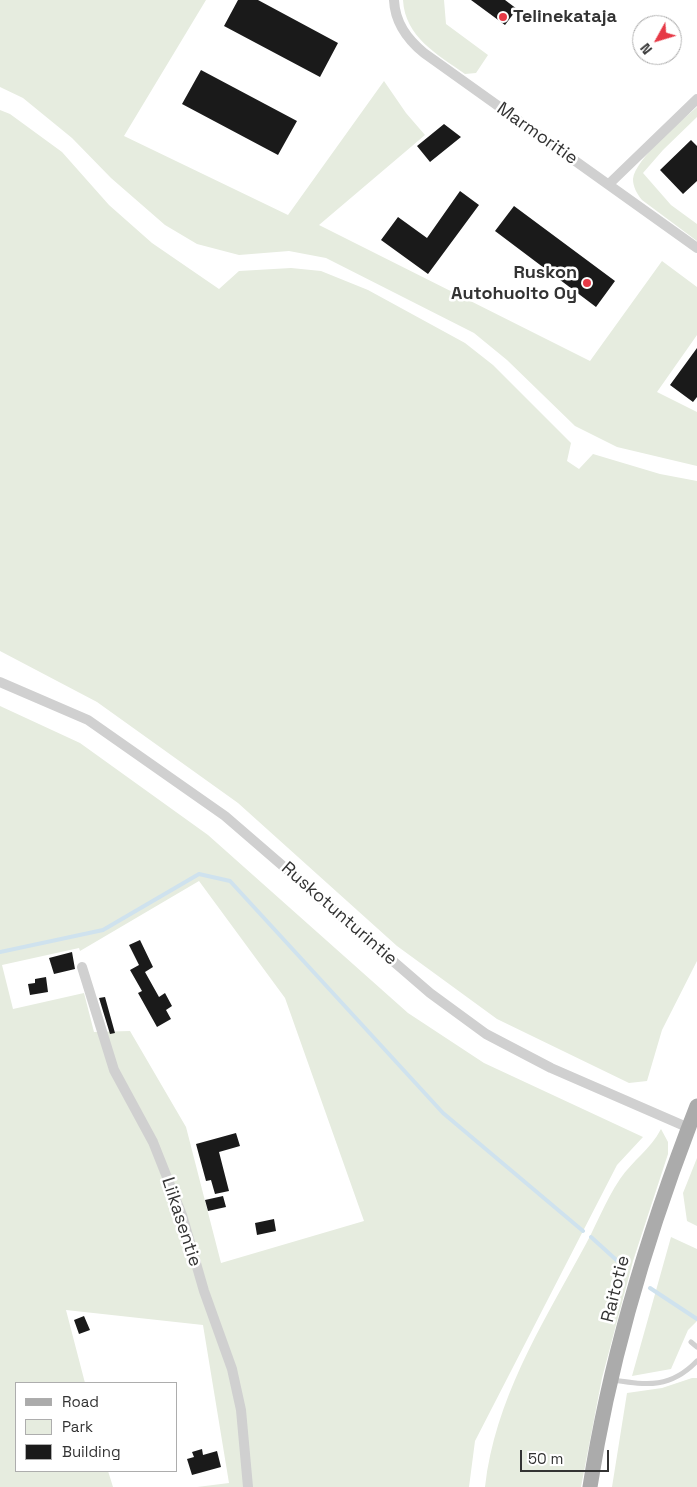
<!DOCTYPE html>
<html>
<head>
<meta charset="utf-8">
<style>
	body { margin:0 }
	#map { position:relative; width:697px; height:1487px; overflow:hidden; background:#fff; font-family:"Space Grotesk",sans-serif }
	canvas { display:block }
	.legend { position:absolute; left:15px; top:1382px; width:162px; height:90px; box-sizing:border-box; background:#fff; border:1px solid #adadad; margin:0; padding:6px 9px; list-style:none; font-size:15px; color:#333 }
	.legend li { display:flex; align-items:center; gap:10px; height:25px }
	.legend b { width:25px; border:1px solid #adadad }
	.north { position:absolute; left:632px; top:15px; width:50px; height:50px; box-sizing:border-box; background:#fff; border:1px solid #adadad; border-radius:50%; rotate:231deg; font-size:14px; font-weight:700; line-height:20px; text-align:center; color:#333 }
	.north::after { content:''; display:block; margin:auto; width:18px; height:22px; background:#e63946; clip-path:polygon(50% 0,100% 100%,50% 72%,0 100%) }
	.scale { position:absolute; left:520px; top:1450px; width:89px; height:22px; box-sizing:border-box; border:2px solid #333; border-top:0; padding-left:6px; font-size:15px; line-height:18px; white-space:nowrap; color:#333; -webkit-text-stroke:4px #fff; paint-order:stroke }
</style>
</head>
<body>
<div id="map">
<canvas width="697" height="1487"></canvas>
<ul class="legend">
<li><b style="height:6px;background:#ababab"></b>Road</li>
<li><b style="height:14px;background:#e6ecdf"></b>Park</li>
<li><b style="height:14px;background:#1a1a1a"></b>Building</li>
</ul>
<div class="north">N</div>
<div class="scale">50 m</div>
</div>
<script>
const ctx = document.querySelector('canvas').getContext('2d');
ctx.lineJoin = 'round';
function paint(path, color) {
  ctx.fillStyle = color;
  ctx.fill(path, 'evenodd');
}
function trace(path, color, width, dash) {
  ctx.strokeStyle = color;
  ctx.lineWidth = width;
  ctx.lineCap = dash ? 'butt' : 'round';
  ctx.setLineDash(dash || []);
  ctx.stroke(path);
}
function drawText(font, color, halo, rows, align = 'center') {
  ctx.font = font + ' "Space Grotesk",sans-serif';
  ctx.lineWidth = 5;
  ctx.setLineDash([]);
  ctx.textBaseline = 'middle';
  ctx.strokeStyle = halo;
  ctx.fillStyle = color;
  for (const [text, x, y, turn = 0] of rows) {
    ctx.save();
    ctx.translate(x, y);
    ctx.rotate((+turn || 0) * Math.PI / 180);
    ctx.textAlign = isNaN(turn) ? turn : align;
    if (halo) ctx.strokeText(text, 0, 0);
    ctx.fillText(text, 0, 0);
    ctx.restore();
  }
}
paint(new Path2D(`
	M 0,0 L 206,0 L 124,136 L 288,215 L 384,81 L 406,113 L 425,135 L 319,225 L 590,361 L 662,261 L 697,287 L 697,335 L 657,392 L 697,412 L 697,466 L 617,447 L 575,426 L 507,360 L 474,333 L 326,258 L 289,251 L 239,255 L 197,244 L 165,225 L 111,178 L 72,138 L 23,98 L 0,87 Z
	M 403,0 L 444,0 L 446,24 L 488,55 L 476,73 L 465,74 C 437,54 405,37 403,0 Z
	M 697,107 L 697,117 L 663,150 L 643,173 L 671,205 L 697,224 L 697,241 L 642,200 C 637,194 633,187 633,179 C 635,159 681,121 697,107 Z
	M 0,110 L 10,114 L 62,152 L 109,205 L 152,243 L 219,289 L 239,271 L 291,268 L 321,271 L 368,290 L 465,343 L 493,365 L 571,443 L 567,461 L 579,469 L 593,454 L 660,474 L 697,481 L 697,961 L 662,1030 L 647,1081 L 629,1083 L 497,1019 L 397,946 L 238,803 L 97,702 L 0,651 Z
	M 0,706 L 80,743 L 208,835 L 408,1013 L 484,1063 L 643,1137 L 617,1165 L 475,1441 L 469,1487 L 197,1487 L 229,1483 L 203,1325 L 66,1310 L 85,1383 L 16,1383 L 16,1471 L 108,1471 L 113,1487 L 0,1487 ZM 199,881 L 285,998 L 364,1221 L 221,1263 L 186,1127 L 130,1031 L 94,1032 L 84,993 L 13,1009 L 2,965 L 79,948 L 80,951 Z
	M 661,1129 L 668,1142 L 668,1154 L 633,1261 L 602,1378 L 581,1487 L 485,1487 C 495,1400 540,1328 581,1253 C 595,1229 605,1201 620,1179 C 633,1160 650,1150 661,1129 Z
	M 697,1158 L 697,1226 L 687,1221 L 683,1193 Z
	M 671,1237 L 697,1249 L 697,1321 L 688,1330 L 671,1369 L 632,1376 Z
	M 692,1378 L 697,1378 L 697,1487 L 612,1487 L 627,1393 L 662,1388 Z`), '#e6ecdf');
trace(new Path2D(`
	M 0,952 L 103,930 L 199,874 L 230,881 L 443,1113 L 583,1231
	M 591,1237 L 623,1266
	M 650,1288 L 697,1319`), '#cfe2ee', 4);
paint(new Path2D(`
	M 238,0 L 258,0 L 338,43 L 320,77 L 224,26 Z
	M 471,0 L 505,0 L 517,9 L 505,25 Z
	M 201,70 L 297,121 L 278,155 L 182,104 Z
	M 444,124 L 461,137 L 430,162 L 417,146 Z
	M 691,140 L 697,146 L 697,181 L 683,194 L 660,170 Z
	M 460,191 L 479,205 L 428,274 L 381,240 L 398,217 L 427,238 Z
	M 514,206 L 615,281 L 596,307 L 495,231 Z
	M 697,348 L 697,397 L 693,402 L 670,385 Z
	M 140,940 L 153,967 L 145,972 L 159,997 L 165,993 L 172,1006 L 166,1010 L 171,1019 L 157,1027 L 138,993 L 142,991 L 130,970 L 139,965 L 129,945 Z
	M 72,952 L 75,969 L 54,974 L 49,958 Z
	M 46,977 L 48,992 L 30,995 L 28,984 L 35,983 L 35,979 Z
	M 105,997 L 115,1033 L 110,1034 L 99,998 Z
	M 236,1133 L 240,1146 L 219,1152 L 229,1191 L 215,1194 L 211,1180 L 206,1181 L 196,1144 Z
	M 223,1196 L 226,1207 L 208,1211 L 205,1200 Z
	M 274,1219 L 276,1231 L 257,1235 L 255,1223 Z
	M 84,1316 L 90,1330 L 79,1334 L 74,1320 Z
	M 202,1449 L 203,1455 L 217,1451 L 221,1467 L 192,1475 L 187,1459 L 194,1457 L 192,1452 Z`), '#1a1a1a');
trace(new Path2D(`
	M 691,1342 L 697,1347
	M 612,1380 C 647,1385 670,1389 697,1361`), '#d0d0d0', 5);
trace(new Path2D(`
	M 394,0 C 395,23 407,39 424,53 L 697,248
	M 609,184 L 697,99
	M 0,682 L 88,720 L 225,816 L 430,993 L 486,1034 L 551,1068 L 689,1128
	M 82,967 L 114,1070 L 153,1142 L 182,1215 L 204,1291 L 232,1369 L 241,1410 L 248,1487`), '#d0d0d0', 10);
trace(new Path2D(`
	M 590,1487 C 610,1357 649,1229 697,1106`), '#ababab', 15);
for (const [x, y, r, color] of [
	[503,17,5,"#e63946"],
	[587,283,5,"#e63946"]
]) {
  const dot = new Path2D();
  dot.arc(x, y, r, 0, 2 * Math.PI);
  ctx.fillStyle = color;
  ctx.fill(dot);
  trace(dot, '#fff', 2);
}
drawText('bold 18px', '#333', '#fff', [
	["Telinekataja",513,17],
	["Ruskon",577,273,"right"],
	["Autohuolto Oy",577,294,"right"]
], 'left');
drawText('18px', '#333', '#fff', [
	["Marmoritie",537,134,35],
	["Ruskotunturintie",339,914,41],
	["Liikasentie",181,1222,72],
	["Raitotie",616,1289,-76]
]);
</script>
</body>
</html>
